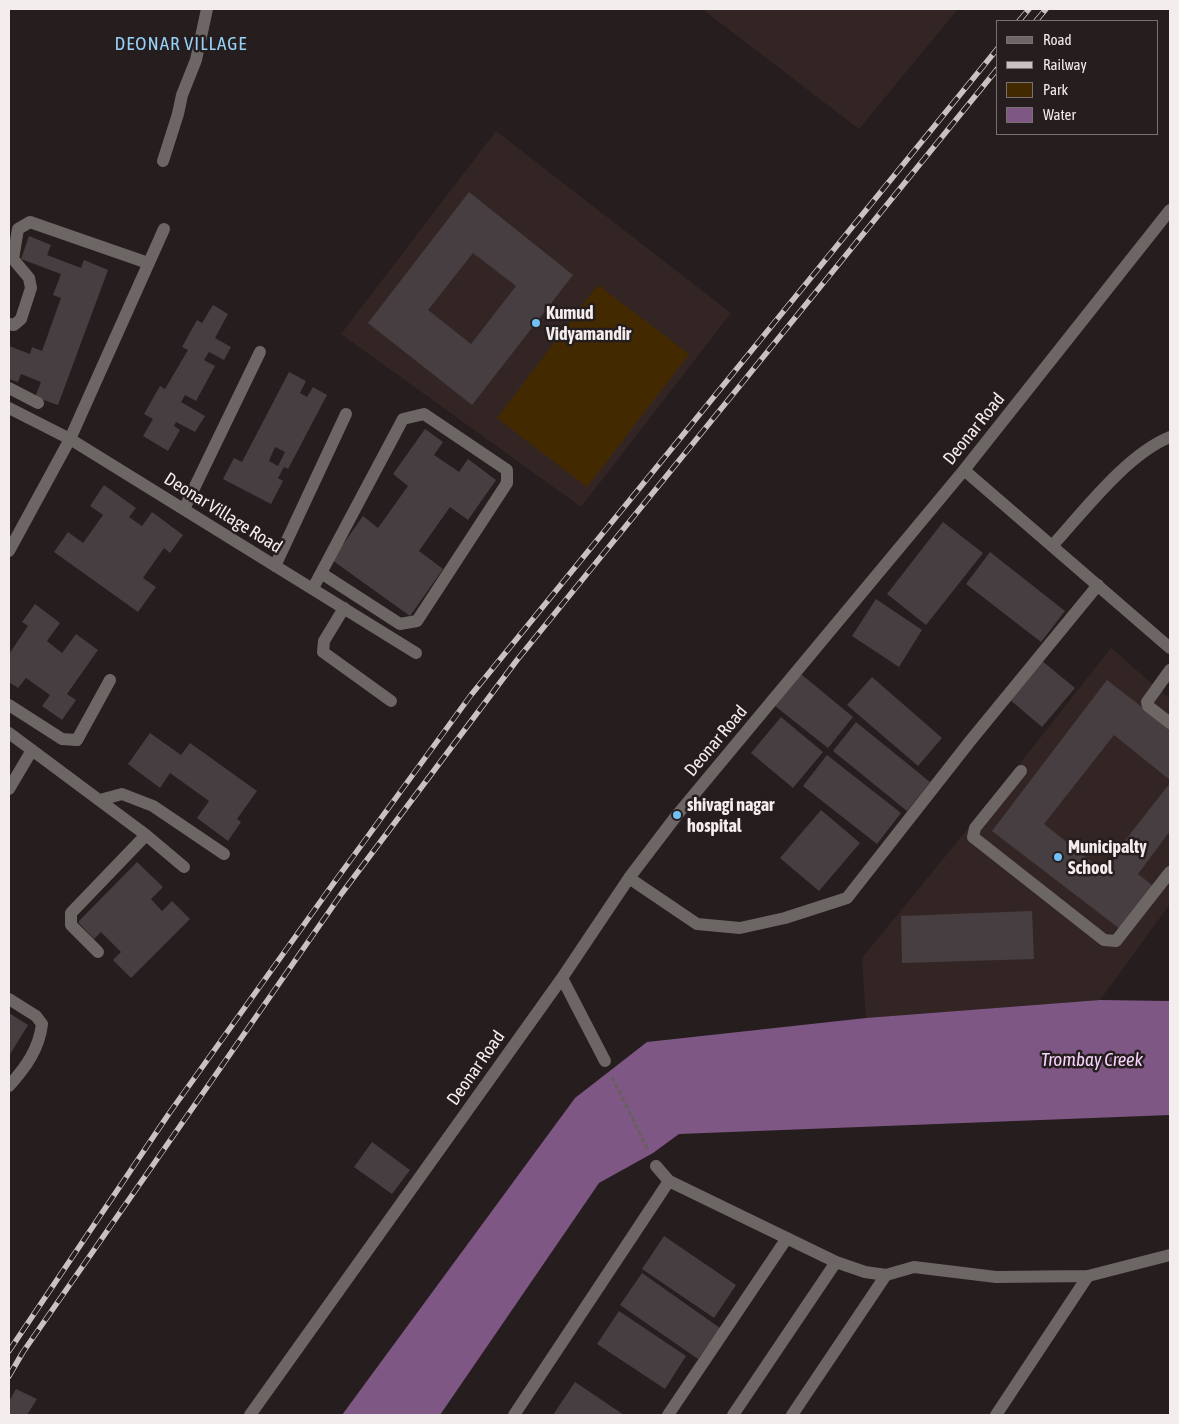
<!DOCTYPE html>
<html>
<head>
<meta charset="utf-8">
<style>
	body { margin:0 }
	#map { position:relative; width:1179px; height:1424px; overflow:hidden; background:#261d1e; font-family:"Asap Condensed",sans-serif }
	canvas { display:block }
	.frame { position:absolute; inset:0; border:10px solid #f4eded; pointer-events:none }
	.legend { position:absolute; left:996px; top:20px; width:162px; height:115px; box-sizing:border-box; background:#261d1e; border:1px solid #787071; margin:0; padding:6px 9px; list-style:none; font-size:15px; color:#f4eded }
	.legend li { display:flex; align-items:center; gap:10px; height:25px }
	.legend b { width:25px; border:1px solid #787071 }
</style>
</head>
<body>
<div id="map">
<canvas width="1179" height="1424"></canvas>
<div class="frame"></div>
<ul class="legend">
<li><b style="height:6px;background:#6c6765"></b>Road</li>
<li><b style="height:6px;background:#c9c2c2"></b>Railway</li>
<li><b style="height:14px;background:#432900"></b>Park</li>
<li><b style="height:14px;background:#7e5785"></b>Water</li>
</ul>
</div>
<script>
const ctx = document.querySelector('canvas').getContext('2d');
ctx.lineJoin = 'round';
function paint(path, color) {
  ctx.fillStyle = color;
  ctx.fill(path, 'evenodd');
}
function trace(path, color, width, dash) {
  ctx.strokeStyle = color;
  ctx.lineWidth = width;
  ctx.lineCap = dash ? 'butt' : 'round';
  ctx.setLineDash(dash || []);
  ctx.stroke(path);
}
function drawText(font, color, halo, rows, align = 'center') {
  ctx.font = font + ' "Asap Condensed",sans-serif';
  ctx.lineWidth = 5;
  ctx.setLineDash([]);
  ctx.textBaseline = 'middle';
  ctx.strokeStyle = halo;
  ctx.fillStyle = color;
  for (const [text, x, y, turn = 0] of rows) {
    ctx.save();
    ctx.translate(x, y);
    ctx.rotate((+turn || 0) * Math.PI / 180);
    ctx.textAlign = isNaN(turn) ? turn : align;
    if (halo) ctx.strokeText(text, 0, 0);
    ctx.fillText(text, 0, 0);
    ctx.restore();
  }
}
paint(new Path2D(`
	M 702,9 L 958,9 L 859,129 Z
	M 496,131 L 731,313 L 581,507 L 341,334 Z
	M 1111,648 L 1170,699 L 1170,904 L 1100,1000 L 866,1018 L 862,958 L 984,809 Z`), '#342525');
paint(new Path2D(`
	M 598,285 L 689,354 L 587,487 L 497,418 Z`), '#432900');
paint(new Path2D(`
	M 1100,1000 L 1170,1001 L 1170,1115 L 679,1134 L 653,1153 L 599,1183 L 440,1415 L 342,1415 L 575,1098 L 647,1042 L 866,1018 Z`), '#7e5785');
paint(new Path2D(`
	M 469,192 L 573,275 L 472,405 L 368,323 ZM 473,253 L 516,286 L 471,344 L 428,310 Z
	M 29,236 L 51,245 L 47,255 L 81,268 L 84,260 L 108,270 L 58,405 L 35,397 L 41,382 L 21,374 L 18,382 L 9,379 L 9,346 L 30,354 L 32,347 L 42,351 L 61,298 L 53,295 L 61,274 L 21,259 Z
	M 213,305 L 228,314 L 215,338 L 231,347 L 224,360 L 209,352 L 204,360 L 215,366 L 196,401 L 185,395 L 181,402 L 205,416 L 195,432 L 176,422 L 174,426 L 180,430 L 168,451 L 143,436 L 153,419 L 144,414 L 160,386 L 165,389 L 188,350 L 182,347 L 197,320 L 202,323 Z
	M 289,372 L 306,381 L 300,393 L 307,397 L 313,387 L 327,395 L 288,469 L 284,467 L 278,478 L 283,481 L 271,504 L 223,479 L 234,458 L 242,462 ZM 275,447 L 285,452 L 278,466 L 269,461 Z
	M 425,429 L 443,442 L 434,455 L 459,472 L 468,459 L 496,480 L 468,520 L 450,507 L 419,551 L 443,569 L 410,616 L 332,560 L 363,516 L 378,528 L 408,486 L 393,474 Z
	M 104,485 L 136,508 L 129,517 L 142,526 L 152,512 L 183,535 L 170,553 L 164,548 L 143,578 L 156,587 L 138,612 L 54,552 L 68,532 L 83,543 L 103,515 L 90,506 Z
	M 943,522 L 983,553 L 926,625 L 887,594 Z
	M 990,552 L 1065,611 L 1041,642 L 966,584 Z
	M 876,599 L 922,630 L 899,667 L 852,636 Z
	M 35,604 L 60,623 L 47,641 L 62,653 L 76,634 L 98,650 L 67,694 L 76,700 L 62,720 L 42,706 L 50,695 L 26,678 L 18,688 L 9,682 L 9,654 L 28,626 L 22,622 Z
	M 1041,660 L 1075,688 L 1042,727 L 1009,699 Z
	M 801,674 L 853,717 L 828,748 L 775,706 Z
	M 872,677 L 942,738 L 918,766 L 847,705 Z
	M 1107,680 L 1170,729 L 1170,780 L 1114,735 L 1044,824 L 1102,870 L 1170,783 L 1170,831 L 1138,874 L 1153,886 L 1120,929 L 992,831 Z
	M 781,717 L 823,752 L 793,788 L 751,753 Z
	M 856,722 L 930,782 L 907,811 L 833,751 Z
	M 150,733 L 181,755 L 190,743 L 257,791 L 237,819 L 241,822 L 228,841 L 197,818 L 209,801 L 170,773 L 160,788 L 128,764 Z
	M 827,755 L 901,813 L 877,844 L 803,786 Z
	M 821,810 L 860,843 L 819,891 L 780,858 Z
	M 137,862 L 163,887 L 151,899 L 162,911 L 172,901 L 190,919 L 131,978 L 113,960 L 121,952 L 101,932 L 94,939 L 78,922 Z
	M 1032,911 L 1034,959 L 902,963 L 901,916 Z
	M 9,1013 L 28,1025 L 9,1056 Z
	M 372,1142 L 410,1170 L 392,1194 L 354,1167 Z
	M 664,1236 L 736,1285 L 714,1318 L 642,1269 Z
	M 642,1273 L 720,1328 L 698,1359 L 620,1305 Z
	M 619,1311 L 686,1356 L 665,1389 L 597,1344 Z
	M 575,1382 L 624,1415 L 553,1415 Z
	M 16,1389 L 37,1399 L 27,1415 L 9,1415 L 9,1401 Z`), '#473e42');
trace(new Path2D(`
	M 612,1077 L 648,1150`), '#686060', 3, [5, 2.5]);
trace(new Path2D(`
	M 163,161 L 178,114 L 182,95 L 196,60 L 207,9
	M 9,324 L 14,325 L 21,319 L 31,288 L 29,278 L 13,259 L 18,229 L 30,222 L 148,263
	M 9,388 L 38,403
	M 9,408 L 70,439 L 416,653
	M 964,470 L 1170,648
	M 184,509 L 260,352
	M 1052,546 C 1083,512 1127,454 1170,437
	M 9,551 L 70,439 L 164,229
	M 275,566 L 346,414
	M 313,588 L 321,573 L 403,419 L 424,414 L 507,470 L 507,483 L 417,621 L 400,624 L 321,573
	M 344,608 L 324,641 L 323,652 L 391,701
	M 1170,670 L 1147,702 L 1148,706 L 1170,723
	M 9,705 L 62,739 L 77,740 L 110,680
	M 9,733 L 146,835 L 184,867
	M 1021,771 L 975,828 L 973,837 L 1104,940 L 1116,941 L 1170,872
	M 9,789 L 32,750
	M 100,800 L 122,794 L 153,806 L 224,854
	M 629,878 L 697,924 L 740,928 L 785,918 L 847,898 L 971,740 L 1098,585
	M 98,952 L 71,925 L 71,913 L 146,835
	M 562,978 L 605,1061
	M 9,999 L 36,1016 L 42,1024 C 39,1049 26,1067 9,1086
	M 656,1166 L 669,1181 L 836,1262 L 865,1272 L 886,1275 L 914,1267 L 996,1277 L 1088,1276 L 1170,1255
	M 250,1415 L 562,978 L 629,878 L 677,815 L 964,470 L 1170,210
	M 514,1415 L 669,1181
	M 668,1415 L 787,1238
	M 733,1415 L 836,1262
	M 792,1415 L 886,1275
	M 996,1415 L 1088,1276`), '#6c6765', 12);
const rail = new Path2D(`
	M 1019,21 L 1029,9
	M 1036,21 L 1046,9
	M 9,1351 L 168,1115 L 333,884 L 471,695 L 998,48
	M 9,1376 L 23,1352 L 342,893 L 517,660 L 998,68`);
trace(rail, '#c9c2c2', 5.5);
trace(rail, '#261d1e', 4, [11]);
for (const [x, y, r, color] of [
	[536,323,5,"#71c1f5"],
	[677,815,5,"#71c1f5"],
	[1058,857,5,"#71c1f5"]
]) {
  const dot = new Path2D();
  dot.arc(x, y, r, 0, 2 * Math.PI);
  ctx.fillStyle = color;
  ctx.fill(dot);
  trace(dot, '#261d1e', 2);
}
drawText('bold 18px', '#f4eded', '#261d1e', [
	["Kumud",546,313],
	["Vidyamandir",546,334],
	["shivagi nagar",687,805],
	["hospital",687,826],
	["Municipalty",1068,847],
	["School",1068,868]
], 'left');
drawText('18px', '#f4eded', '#261d1e', [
	["Deonar Road",974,429,-51],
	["Deonar Village Road",223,513,32],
	["Deonar Road",716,741,-50],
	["Deonar Road",476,1068,-55]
]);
ctx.letterSpacing = '1px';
drawText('19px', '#96d0f6', '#261d1e', [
	["DEONAR VILLAGE",181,44]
]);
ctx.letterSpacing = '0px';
drawText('italic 19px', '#f6d2fc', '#261d1e', [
	["Trombay Creek",1092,1060]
]);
</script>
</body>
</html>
